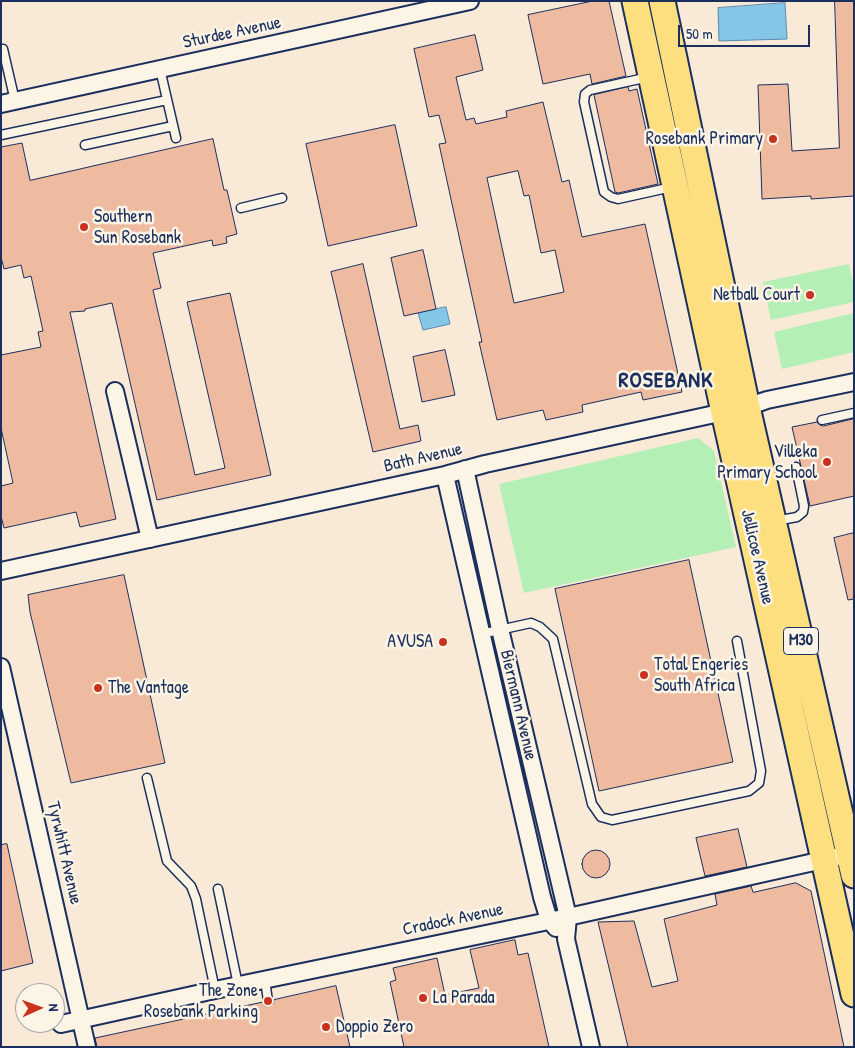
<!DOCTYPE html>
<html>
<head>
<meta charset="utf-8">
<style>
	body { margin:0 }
	#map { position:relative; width:855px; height:1048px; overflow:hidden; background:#f9e9d7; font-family:"Patrick Hand",sans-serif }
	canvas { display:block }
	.frame { position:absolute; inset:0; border:2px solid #1b2f5e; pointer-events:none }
	.north { position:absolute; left:15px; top:983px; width:50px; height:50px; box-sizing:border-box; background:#fcf5e5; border:1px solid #a2a6af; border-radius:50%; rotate:88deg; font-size:14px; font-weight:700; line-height:20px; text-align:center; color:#1b2f5e }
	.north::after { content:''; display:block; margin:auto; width:18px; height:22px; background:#c8321e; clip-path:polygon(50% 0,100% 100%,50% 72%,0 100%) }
	.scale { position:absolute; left:678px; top:25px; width:132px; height:22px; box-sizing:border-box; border:2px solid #1b2f5e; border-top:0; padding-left:6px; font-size:15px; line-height:18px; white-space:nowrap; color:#1b2f5e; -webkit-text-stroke:4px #fcf5e5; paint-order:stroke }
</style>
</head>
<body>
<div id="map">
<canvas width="855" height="1048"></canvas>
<div class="frame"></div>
<div class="north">N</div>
<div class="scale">50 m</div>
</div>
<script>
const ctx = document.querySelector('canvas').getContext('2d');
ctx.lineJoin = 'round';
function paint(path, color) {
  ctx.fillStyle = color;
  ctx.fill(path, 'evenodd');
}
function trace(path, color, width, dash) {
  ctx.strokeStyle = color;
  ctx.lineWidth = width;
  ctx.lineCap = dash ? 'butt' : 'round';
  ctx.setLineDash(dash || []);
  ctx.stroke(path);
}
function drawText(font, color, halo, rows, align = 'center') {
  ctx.font = font + ' "Patrick Hand",sans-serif';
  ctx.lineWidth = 5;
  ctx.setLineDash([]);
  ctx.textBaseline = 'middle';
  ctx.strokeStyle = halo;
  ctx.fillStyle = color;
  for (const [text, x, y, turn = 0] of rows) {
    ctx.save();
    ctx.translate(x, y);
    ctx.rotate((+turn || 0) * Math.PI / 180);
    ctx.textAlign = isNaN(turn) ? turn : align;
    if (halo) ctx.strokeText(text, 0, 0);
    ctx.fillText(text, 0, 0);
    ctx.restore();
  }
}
paint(new Path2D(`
	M 849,264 L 854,288 L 854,302 L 771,320 L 763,282 Z
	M 854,313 L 854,352 L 782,369 L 774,332 Z
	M 698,438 L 714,451 L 736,547 L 524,593 L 499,484 Z`), '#b4f0b6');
const water = new Path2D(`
	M 785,3 L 787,39 L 719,41 L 718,8 Z
	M 446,307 L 450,324 L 423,330 L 418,313 Z`);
paint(water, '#84c6e5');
trace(water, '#5a8aaf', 1);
const building = new Path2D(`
	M 593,1 L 609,1 L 626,76 L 592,84 L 590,74 L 543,84 L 528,15 Z
	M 835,1 L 854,1 L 854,196 L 811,199 L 811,196 L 762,199 L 758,85 L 788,84 L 792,151 L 839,148 Z
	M 475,35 L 483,70 L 456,77 L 466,120 L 474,118 L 476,124 L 507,117 L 506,111 L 543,102 L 562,182 L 569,180 L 582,237 L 645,224 L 682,392 L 643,400 L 641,392 L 582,405 L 583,412 L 546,420 L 543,410 L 497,420 L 479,342 L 482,342 L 439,144 L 446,143 L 439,115 L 429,117 L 414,49 ZM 518,171 L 524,196 L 529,195 L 541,253 L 555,250 L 564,292 L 514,303 L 487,178 Z
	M 628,87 L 629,91 L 637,89 L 658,184 L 618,193 L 615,192 L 594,95 Z
	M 395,125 L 417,226 L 328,246 L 306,144 Z
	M 213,139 L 224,190 L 227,190 L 237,234 L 226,237 L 227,243 L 213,246 L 212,240 L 153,253 L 161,288 L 153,290 L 195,475 L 225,468 L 187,302 L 230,293 L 271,475 L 157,500 L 112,303 L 85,309 L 85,311 L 70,312 L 116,519 L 80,527 L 76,512 L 4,528 L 1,516 L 1,486 L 13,483 L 1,428 L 1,355 L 41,347 L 38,332 L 43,331 L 31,276 L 24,278 L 21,265 L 4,269 L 1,257 L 1,147 L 22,143 L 30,180 Z
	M 423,250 L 436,309 L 404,316 L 391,258 Z
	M 363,264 L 400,429 L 418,425 L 421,441 L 373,452 L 331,272 Z
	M 445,350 L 455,395 L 422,402 L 413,357 Z
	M 854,419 L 854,496 L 810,506 L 792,427 L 817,422 L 820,425 L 823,426 Z
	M 854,533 L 854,599 L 848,600 L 834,538 Z
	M 689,560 L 733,762 L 599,791 L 555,589 Z
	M 124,575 L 165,763 L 71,783 L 30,612 L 28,595 Z
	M 738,829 L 747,867 L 705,876 L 696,838 Z
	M 7,844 L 33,963 L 1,971 L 1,845 Z
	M582 864a14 14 0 1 1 28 0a14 14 0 1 1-28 0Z
	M 796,883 L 811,891 L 844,1047 L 628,1047 L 598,922 L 634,921 L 652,987 L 678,981 L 664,919 L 717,905 L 715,894 L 751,886 L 753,892 Z
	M 515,940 L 518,955 L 528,953 L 549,1047 L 404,1047 L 390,982 L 396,980 L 393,968 L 437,958 L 445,995 L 479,988 L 470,950 Z
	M 336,986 L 350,1047 L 97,1047 L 95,1038 L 263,1002 L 265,1006 L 269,1006 L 273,1004 L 274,1000 Z`);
paint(building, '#efbba0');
trace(building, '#1b2f5e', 1);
const lane = new Path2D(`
	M 3,49 L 15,101
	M 160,69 L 176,138
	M 649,77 L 590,90 L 585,94 L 584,102 L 604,192 L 611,197 L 618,199 L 672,187
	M 1,135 L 167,100
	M 85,145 L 173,126
	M 241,208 L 282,198
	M 822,420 L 854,413
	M 775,521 L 797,517 L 803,512 L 804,506 L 796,467
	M 481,634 L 531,623 L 540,627 L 553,639 L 592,804 L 601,817 L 612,820 L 749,791 L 759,783 L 761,771 L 737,641
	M 147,778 L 167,861 L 191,886 L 196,899 L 215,990
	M 218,889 L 238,985
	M 265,980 L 268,1001`);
const street = new Path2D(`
	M 1,104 L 470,1
	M 115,391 L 150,539
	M 465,469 L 500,629 L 568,917 L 566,939 L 591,1047
	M 445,475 L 542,897 L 549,920 L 556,928
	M 1,571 L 445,475 L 485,464 L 747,407 L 767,400 L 854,382
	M 1,667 L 87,1047
	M 61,1024 L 215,990 L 568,917 L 854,853`);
const primary = new Path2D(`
	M 635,1 L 724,412 L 854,994
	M 662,1 L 747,407 L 854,875`);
trace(lane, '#1b2f5e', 11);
trace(street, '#1b2f5e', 20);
trace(primary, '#1b2f5e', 29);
trace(lane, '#fcf5e5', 8);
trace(street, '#fcf5e5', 16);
trace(primary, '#fedf80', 25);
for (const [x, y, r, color] of [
	[773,139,5,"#c8321e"],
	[84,227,5,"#c8321e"],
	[810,295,5,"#c8321e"],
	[827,462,5,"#c8321e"],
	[443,642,5,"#c8321e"],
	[644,675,5,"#c8321e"],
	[98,688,5,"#c8321e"],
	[423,998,5,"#c8321e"],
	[268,1001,5,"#c8321e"],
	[326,1027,5,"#c8321e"]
]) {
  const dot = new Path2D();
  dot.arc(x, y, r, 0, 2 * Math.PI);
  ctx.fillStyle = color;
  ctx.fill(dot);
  trace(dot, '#fcf5e5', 2);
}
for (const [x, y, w] of [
	[801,641,35]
]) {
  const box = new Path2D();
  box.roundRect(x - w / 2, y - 13.5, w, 27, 4);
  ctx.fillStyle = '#fcf5e5';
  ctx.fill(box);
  trace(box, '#1b2f5e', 1);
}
drawText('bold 16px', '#1b2f5e', null, [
	["M30",801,641]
]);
drawText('18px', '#1b2f5e', '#fcf5e5', [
	["Sturdee Avenue",232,33,-12],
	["Bath Avenue",423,458,-13],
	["Jellicoe Avenue",757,557,77],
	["Biermann Avenue",518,705,77],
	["Tyrwhitt Avenue",64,853,77],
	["Cradock Avenue",453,920,-12]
]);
drawText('18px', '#1b2f5e', '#fcf5e5', [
	["Rosebank Primary",763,139],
	["Southern",94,217,"left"],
	["Sun Rosebank",94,238,"left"],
	["Netball Court",800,295],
	["Villeka",817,452],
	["Primary School",817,473],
	["AVUSA",433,642],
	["Total Engeries",654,665,"left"],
	["South Africa",654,686,"left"],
	["The Vantage",108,688,"left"],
	["The Zone",258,991],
	["Rosebank Parking",258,1012],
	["La Parada",433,998,"left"],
	["Doppio Zero",336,1027,"left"]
], 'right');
ctx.letterSpacing = '1px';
drawText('bold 22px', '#1b2f5e', '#fcf5e5', [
	["ROSEBANK",666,381]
]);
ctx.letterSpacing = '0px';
</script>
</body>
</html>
